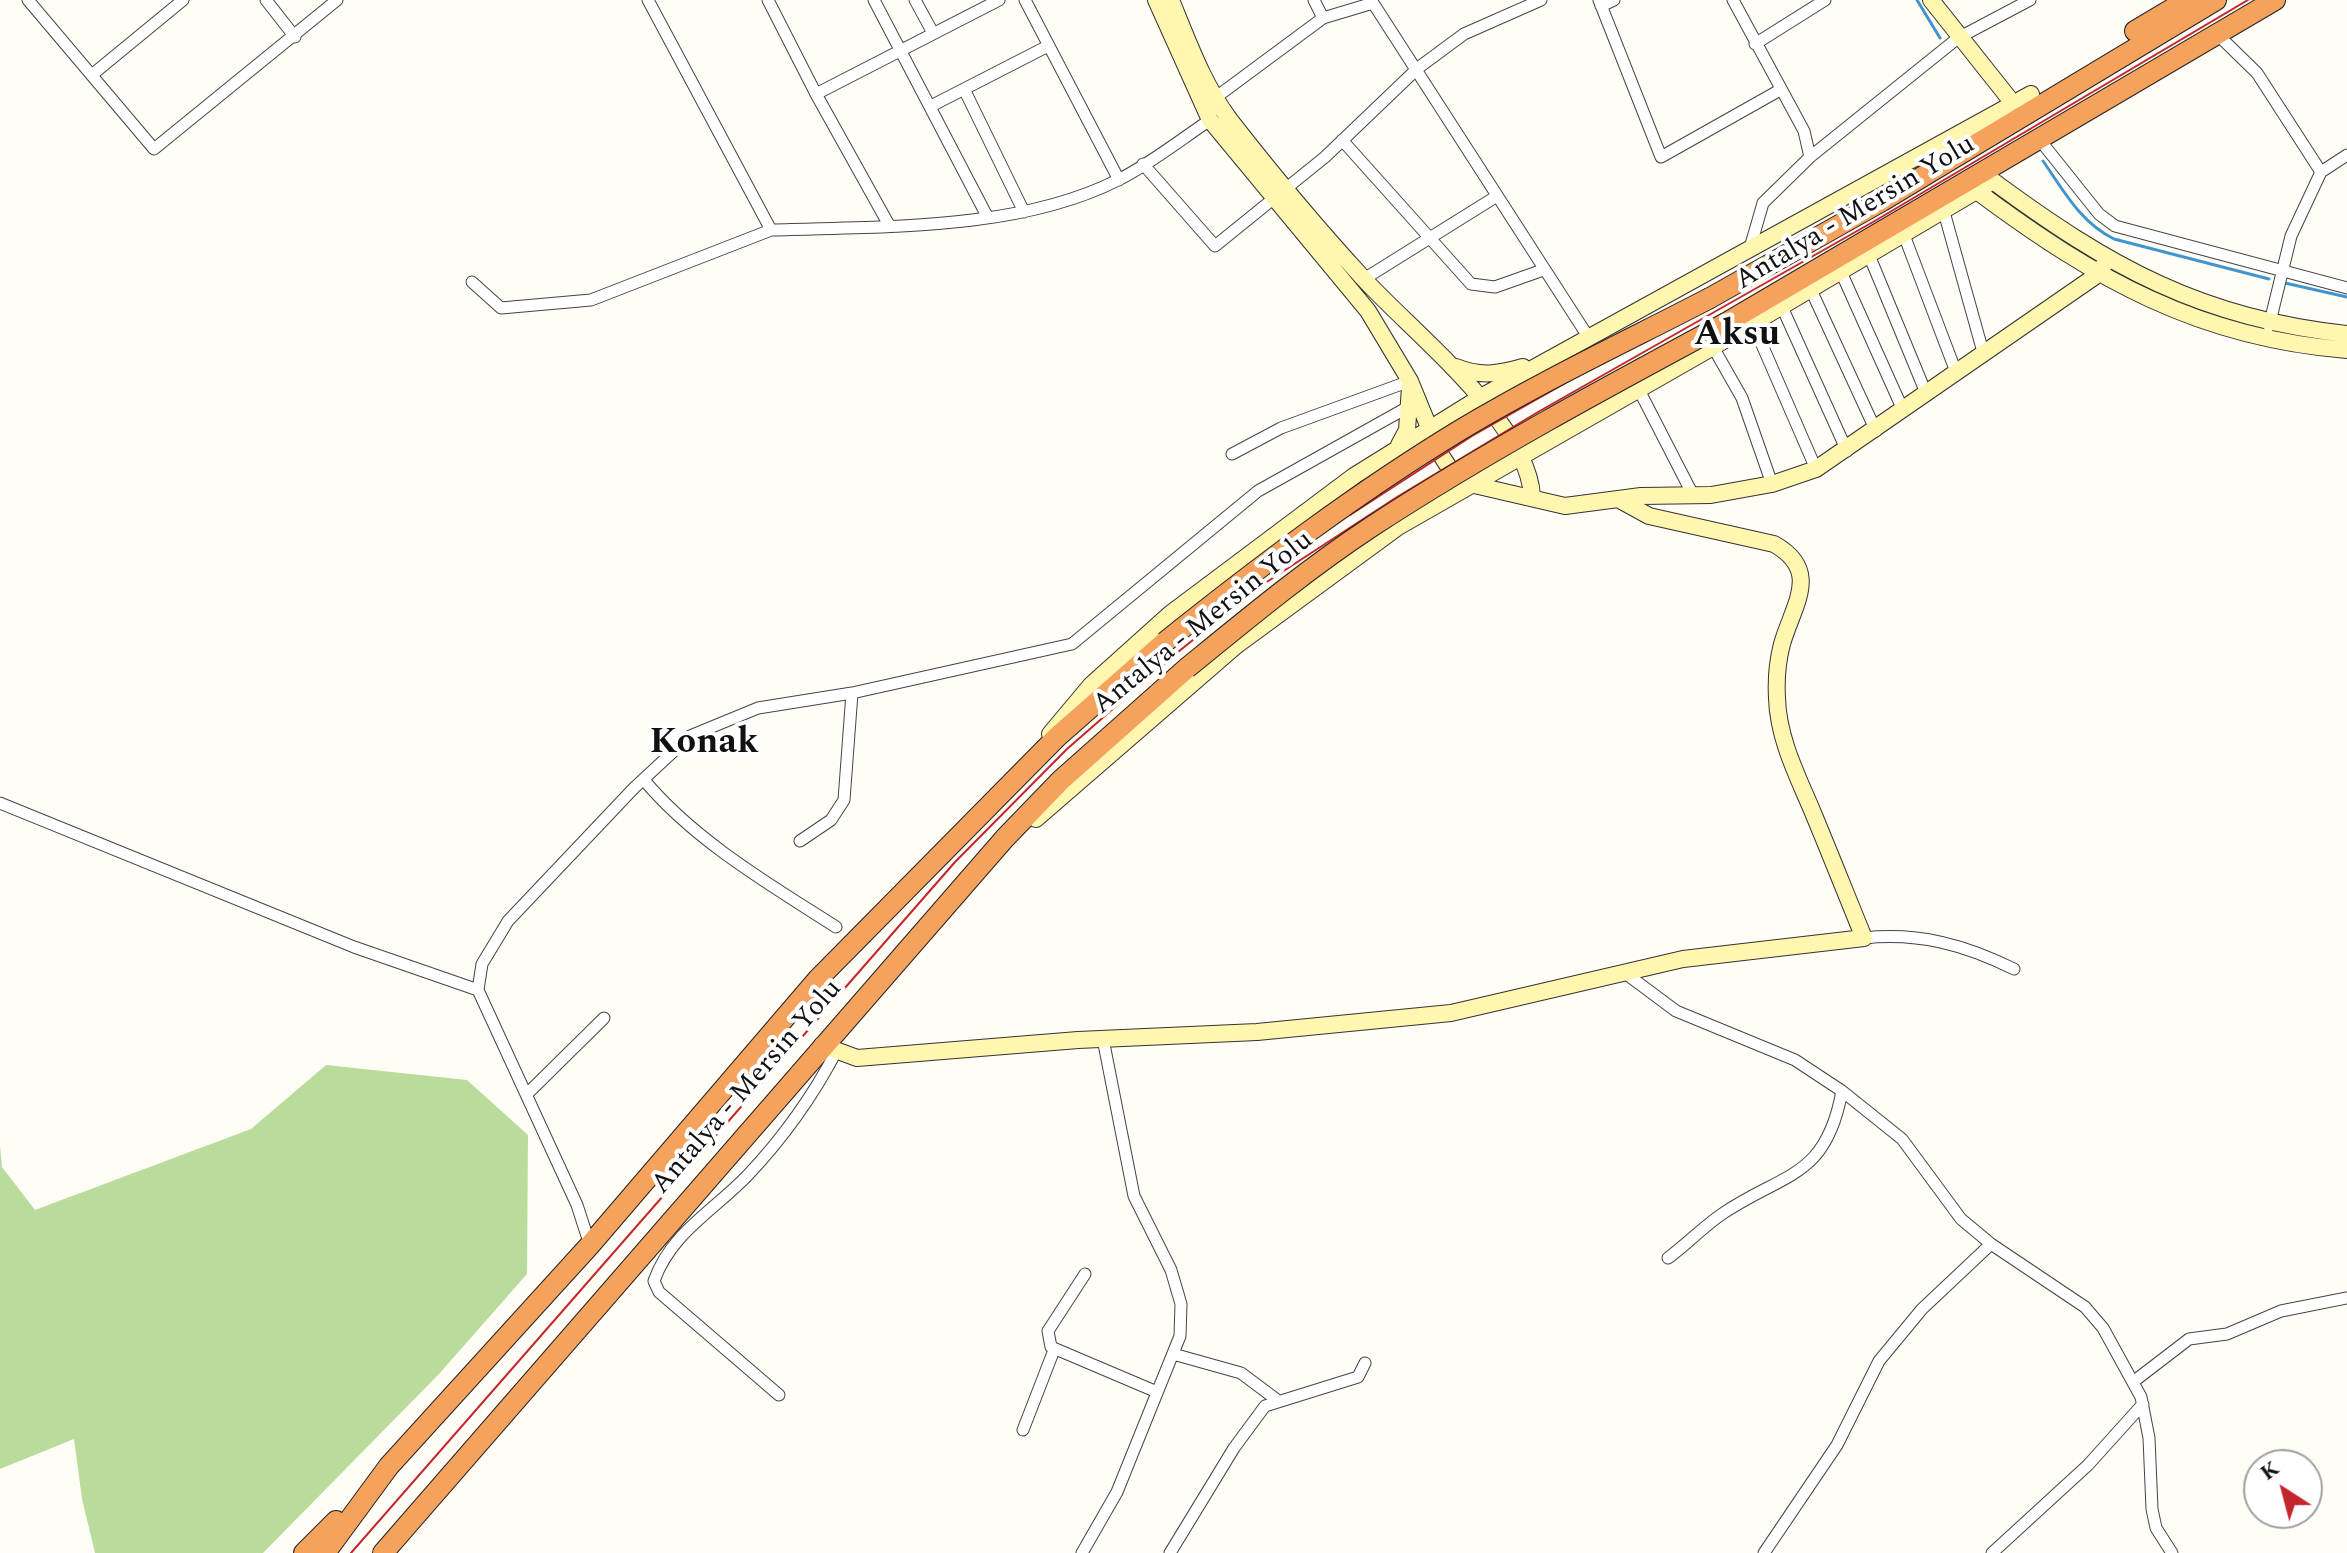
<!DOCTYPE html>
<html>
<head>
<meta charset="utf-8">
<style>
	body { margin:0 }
	#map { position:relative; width:2347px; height:1553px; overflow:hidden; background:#fffdf5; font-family:Spectral,serif }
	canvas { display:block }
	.north { position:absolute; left:2243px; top:1449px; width:80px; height:80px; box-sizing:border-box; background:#fff; border:2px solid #a0a0a0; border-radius:50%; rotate:324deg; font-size:22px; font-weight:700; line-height:32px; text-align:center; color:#111 }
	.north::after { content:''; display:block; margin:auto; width:28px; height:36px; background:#c4262e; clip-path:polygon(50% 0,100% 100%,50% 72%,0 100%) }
</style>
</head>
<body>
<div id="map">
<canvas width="2347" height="1553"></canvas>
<div class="north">K</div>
</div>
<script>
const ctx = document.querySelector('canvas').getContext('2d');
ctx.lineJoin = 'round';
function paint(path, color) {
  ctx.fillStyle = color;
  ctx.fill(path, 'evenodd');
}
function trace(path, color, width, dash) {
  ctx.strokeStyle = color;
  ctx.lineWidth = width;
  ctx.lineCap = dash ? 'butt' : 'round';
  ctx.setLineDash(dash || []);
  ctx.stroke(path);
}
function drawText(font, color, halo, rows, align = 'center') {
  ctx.font = font + ' Spectral,serif';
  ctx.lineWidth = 8;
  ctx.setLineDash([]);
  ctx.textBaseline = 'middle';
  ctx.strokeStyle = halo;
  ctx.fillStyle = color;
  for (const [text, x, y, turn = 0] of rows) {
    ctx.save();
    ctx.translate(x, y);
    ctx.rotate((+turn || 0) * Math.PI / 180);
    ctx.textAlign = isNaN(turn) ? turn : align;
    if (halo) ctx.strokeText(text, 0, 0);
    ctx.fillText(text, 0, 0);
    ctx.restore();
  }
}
paint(new Path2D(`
	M 326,1065 L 467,1080 L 528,1135 L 527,1274 L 439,1374 L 263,1553 L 95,1553 L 82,1499 L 74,1439 L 0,1469 L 0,1146 L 2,1167 L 35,1210 L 251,1129 Z`), '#b9dc9c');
trace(new Path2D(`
	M 1917,0 L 1940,38
	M 2043,161 C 2064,191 2080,222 2114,239 L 2269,279
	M 2285,283 L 2347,297`), '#3f96cf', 3);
const street = new Path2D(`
	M 28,0 L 154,149 L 337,0
	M 266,0 L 295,37
	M 648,0 L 771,230 C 883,226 1017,231 1118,180 C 1150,164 1180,140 1210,120
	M 768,0 L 816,94 L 999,0
	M 874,0 L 987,216
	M 915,0 L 933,33
	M 1025,0 L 1119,180
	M 1314,0 L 1323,18
	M 1599,0 L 1661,157 L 1780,90
	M 1733,0 L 1804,131 L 1810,157
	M 1601,6 L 1614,0
	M 2217,34 L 2257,73 L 2321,172 L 2291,236 L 2269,326
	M 1755,44 L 1825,0
	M 93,74 L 183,0
	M 964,89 L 1024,212
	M 816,94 L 889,225
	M 1215,98 L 1323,18 L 1373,3 L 1589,338
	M 931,106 L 1048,46
	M 2039,139 L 2099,214 L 2115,226 L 2347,288
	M 1342,140 L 1471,284 L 1495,287 L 1543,270
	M 1143,164 L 1215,246 L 1325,157 L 1418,68 L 1464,34 L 1541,0
	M 2321,172 L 2347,155
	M 1944,212 L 1983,352
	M 1904,235 L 1956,372
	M 1750,248 L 1763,203 L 1810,157 L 1958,38 L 2030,0
	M 1869,255 L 1926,393
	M 1841,272 L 1903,410
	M 1364,279 L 1497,196
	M 472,282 L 501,308 L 591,300 L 771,230
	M 1811,290 L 1876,431
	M 1782,307 L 1847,451
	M 1753,324 L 1816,469
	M 1713,347 L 1742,398 L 1772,484
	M 1639,390 L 1693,495
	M 1232,454 L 1281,428 L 1410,381
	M 644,780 C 695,841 769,884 836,927
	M 0,803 L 354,947 L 478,990
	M 800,841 L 831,820 L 844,800 L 852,693
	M 1864,938 C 1919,932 1965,945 2014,969
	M 1625,973 L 1676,1011 L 1795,1060 L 1842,1091 L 1902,1139 L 1961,1219 L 1991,1244 L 2085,1307 L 2103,1328 L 2141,1397 L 2149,1438 L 2152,1509 L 2156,1528 L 2172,1553
	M 527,1094 L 604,1018
	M 590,1245 L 577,1205 L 478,990 L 482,964 L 508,921 L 634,788 L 690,736 L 758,708 L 852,693 L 1072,644 L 1258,491 L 1410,406
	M 1668,1258 C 1687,1244 1703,1227 1722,1214 C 1784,1172 1826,1179 1842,1091
	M 1085,1274 L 1048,1331 L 1051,1347 L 1157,1392
	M 1173,1354 L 1241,1373 L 1277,1400
	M 2133,1382 L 2189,1339 L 2227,1334 L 2281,1311 L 2347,1298
	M 779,1395 L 659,1292 L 654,1281 C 671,1233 713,1211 747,1176 C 784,1137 812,1098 837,1050
	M 1023,1430 L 1054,1350
	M 1082,1553 L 1117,1492 L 1180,1336 L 1181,1304 L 1171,1270 L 1134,1196 L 1103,1039
	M 1170,1553 L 1234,1448 L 1265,1406 L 1358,1377 L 1365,1363
	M 1764,1553 L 1837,1445 L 1879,1361 L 1922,1309 L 1991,1244
	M 1992,1553 L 2088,1465 L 2143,1404`);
const secondary = new Path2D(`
	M 1156,0 L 1210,120 L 1368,311 L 1410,381 L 1439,452 L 1450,469 L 1470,484 L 1565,506 L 1641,496 L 1711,495 L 1772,484 L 1816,469 L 2097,275 L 2108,259
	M 1171,0 C 1188,41 1203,84 1230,120 C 1272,174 1317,228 1363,278 C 1411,331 1528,422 1532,496
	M 1931,0 L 2012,102
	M 1978,192 C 2095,279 2198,338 2347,350
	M 1456,367 C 1480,377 1499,374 1523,367
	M 1399,445 L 1407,430 L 1410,387
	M 1050,734 L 1091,685 L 1170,614 L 1354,476 L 1481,397 L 2031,94
	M 1036,819 L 1237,645 L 1398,527 L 1713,347 L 1993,181 C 2108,266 2202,319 2347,334
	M 822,1045 L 857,1058 L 1078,1040 L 1257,1032 L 1451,1013 L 1683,959 L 1864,938 C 1846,894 1829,851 1811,808 C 1796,773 1778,737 1777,698 C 1776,680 1777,663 1782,644 C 1793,605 1822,571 1774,544 L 1649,516 L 1618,499`);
const highway = new Path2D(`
	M 2135,31 L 2187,0
	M 1710,298 L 1882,201 L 2216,0
	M 1726,323 L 2275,0
	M 304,1553 L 336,1521
	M 325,1553 L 389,1466 L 590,1245 L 818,979 L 1057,737 L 1165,642
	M 383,1553 L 1005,838 L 1061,780 L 1187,668`);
trace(street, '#444', 13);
trace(secondary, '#333', 18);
trace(highway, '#222', 22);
trace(street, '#fff', 11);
trace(secondary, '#fff6b0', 16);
trace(highway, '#f5a25d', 20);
trace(new Path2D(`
	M 1350,515 L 1472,436 L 1569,381
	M 351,1553 L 955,862 L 1067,749 L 1178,652 L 1256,589 L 1397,497 L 1538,412 L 1873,222 L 2248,0`), '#c4262e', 2);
const highwayBridge = new Path2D(`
	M 1165,642 C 1260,566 1358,492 1462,429 C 1542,381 1627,341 1710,298
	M 1187,668 C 1247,619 1306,570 1371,527 C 1486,452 1605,388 1726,323`);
trace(highwayBridge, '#222', 22, []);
trace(highwayBridge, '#f5a25d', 20);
drawText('28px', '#111', '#fff', [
	["Antalya - Mersin Yolu",1856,214,-31],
	["Antalya - Mersin Yolu",1204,624,-39],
	["Antalya - Mersin Yolu",748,1088,-49]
]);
drawText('bold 36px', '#111', '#fff', [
	["Aksu",1737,337],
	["Konak",704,745]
]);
</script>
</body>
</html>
